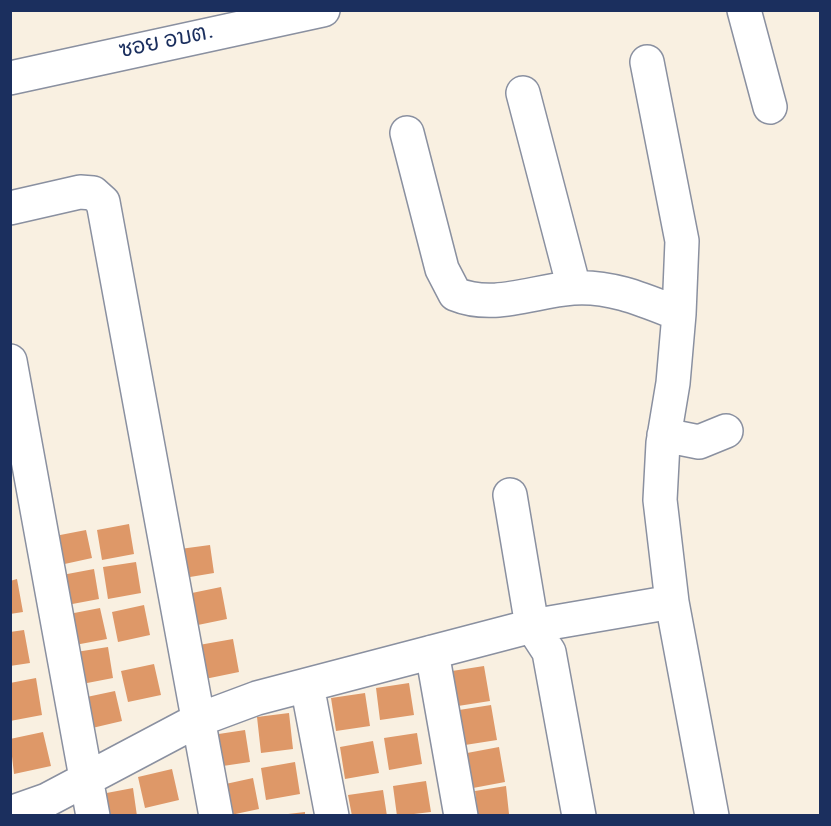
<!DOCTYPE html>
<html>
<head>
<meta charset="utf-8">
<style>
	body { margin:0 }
	#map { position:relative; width:831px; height:826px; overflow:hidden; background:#f9f0e1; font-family:"Gochi Hand",sans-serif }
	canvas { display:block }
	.frame { position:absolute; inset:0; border:12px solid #1b2f5e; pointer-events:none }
</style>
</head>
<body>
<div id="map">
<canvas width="831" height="826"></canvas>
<div class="frame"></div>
</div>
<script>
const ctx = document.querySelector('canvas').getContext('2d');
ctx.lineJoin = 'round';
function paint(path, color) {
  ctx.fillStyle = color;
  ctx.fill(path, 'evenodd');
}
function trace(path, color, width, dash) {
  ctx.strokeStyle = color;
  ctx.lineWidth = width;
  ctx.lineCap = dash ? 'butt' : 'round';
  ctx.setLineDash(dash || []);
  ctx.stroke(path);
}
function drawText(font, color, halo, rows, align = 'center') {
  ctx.font = font + ' "Gochi Hand","Playpen Sans Thai",sans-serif';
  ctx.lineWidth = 6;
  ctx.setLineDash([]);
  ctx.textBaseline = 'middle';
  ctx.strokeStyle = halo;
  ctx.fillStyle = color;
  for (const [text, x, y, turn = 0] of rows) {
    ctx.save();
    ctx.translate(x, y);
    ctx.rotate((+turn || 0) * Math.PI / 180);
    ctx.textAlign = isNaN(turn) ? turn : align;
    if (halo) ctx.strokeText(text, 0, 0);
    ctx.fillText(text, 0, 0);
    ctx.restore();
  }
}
paint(new Path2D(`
	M 129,524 L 134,554 L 102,560 L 97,530 Z
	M 86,530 L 92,558 L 60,565 L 55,536 Z
	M 210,545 L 214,573 L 184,578 L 180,549 Z
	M 136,562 L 141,593 L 108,599 L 103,567 Z
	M 94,569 L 99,599 L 67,605 L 62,575 Z
	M 17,579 L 23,612 L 10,614 L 10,581 Z
	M 221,587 L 227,619 L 193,626 L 187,594 Z
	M 144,605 L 150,635 L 118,642 L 112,612 Z
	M 100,608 L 107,639 L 75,645 L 69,614 Z
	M 24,630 L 30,663 L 10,666 L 10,632 Z
	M 233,639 L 239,672 L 205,679 L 199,645 Z
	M 108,647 L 113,678 L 82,684 L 76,652 Z
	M 154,664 L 161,695 L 128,702 L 121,671 Z
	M 484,666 L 490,701 L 458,706 L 452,671 Z
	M 36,678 L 42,715 L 10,721 L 10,683 Z
	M 409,683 L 414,715 L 380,720 L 376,688 Z
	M 115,691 L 122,721 L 88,729 L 82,698 Z
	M 365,693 L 370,726 L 336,731 L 331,698 Z
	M 491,705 L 497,740 L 465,745 L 459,710 Z
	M 289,713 L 293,749 L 261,753 L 257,717 Z
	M 245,730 L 250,762 L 216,767 L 212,735 Z
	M 43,732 L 51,766 L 14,774 L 10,739 Z
	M 417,733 L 422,764 L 389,770 L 384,738 Z
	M 373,741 L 379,773 L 345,779 L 340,747 Z
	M 499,747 L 505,782 L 473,788 L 467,753 Z
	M 295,762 L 300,794 L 266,800 L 261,768 Z
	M 172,769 L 179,800 L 145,808 L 138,777 Z
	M 253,778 L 259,809 L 226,816 L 221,785 Z
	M 426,781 L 431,812 L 397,816 L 393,786 Z
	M 506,786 L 509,814 L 478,816 L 475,791 Z
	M 133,788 L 137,816 L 99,816 L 96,795 Z
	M 383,790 L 387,816 L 352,816 L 348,795 Z
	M 305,812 L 305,816 L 288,816 L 288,814 Z`), '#de9868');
const minor = new Path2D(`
	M 744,10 L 770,107
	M 10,78 L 323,10
	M 523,93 L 574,288
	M 407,133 L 442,269 L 455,294 C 494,310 533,291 573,288 C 610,285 646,301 679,314
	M 10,208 L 80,192 L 93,193 L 103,202 L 216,816
	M 10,361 L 93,816
	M 664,435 L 699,442 L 726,431
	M 510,495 L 532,626 L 549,652 L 579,816
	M 672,602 L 712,816
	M 432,652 L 461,816
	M 307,685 L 332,816
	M 10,813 L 47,800 L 198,720 L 257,698 L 532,626 L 672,602 L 660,500 L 663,443 L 673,383 L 679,314 L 682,241 L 647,62`);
trace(minor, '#8a90a0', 36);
trace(minor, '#fff', 33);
drawText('22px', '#1b2f5e', '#fff', [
	["ซอย อบต.",167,44,-12]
]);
</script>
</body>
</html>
